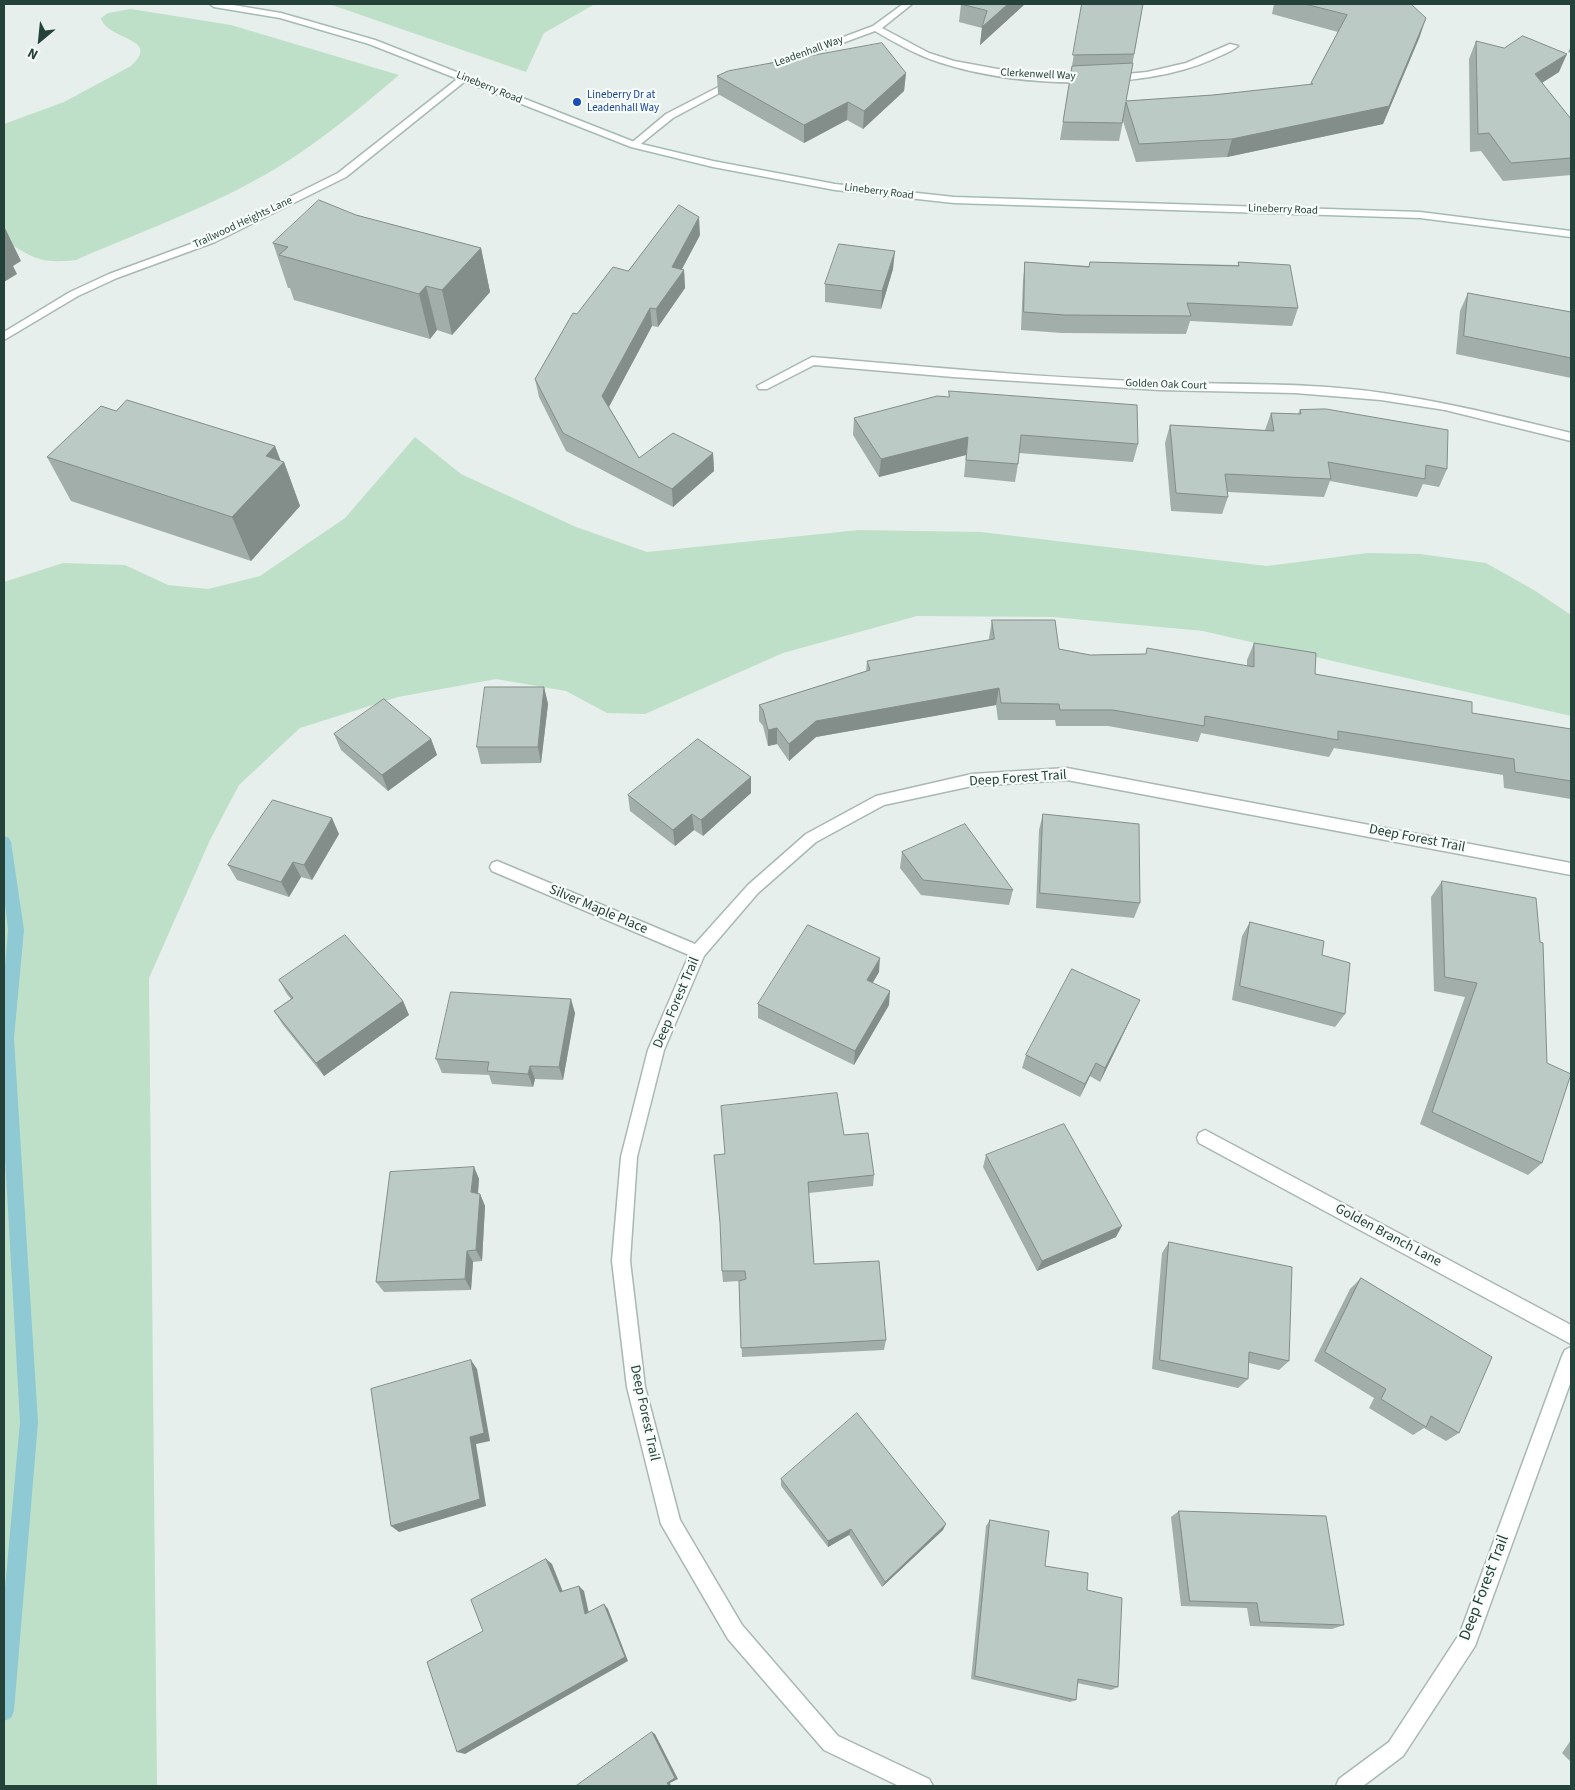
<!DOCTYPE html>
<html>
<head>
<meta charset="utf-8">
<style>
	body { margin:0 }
	#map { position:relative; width:1575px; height:1790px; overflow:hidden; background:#e6efeb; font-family:"Source Sans 3",sans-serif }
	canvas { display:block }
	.frame { position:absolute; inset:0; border:5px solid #24423a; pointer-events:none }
	.north { position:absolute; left:15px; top:15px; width:50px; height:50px; -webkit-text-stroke:4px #f7fbf9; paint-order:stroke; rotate:208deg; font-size:14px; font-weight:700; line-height:20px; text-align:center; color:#24423a }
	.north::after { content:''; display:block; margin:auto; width:18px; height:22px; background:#24423a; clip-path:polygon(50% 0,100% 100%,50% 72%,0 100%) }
</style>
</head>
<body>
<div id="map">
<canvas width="1575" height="1790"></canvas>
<div class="frame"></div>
<div class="north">N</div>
</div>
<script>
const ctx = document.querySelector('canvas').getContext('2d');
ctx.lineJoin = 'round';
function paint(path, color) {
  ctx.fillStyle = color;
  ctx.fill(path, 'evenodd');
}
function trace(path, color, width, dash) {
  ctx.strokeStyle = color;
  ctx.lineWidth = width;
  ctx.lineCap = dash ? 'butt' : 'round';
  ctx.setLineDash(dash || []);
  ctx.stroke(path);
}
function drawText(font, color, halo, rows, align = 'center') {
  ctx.font = font + ' "Source Sans 3",sans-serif';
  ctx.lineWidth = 4.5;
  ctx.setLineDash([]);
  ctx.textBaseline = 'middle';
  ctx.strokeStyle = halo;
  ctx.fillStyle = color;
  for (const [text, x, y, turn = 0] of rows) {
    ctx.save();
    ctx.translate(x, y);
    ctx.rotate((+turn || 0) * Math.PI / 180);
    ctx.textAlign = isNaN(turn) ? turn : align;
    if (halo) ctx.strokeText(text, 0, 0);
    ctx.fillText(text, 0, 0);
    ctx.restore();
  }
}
paint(new Path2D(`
	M 329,4 L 595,4 L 544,33 L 526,72 Z
	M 131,9 L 231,25 L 399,75 C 360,108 320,142 275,169 C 213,206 142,231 76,260 C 40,264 33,258 4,240 L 4,124 L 64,102 L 131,66 C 163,38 106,40 101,18 L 108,13 Z
	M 415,437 L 461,474 L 576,527 L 647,552 L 859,530 L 981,532 L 1267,566 L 1368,553 L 1420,554 L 1486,563 L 1534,590 L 1571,615 L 1571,716 L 1203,631 L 1053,617 L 917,616 L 783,653 L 645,714 L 607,713 L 566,691 L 496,679 L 398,697 L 300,728 L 239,785 L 210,840 L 149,978 L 157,1786 L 4,1786 L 4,582 L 63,563 L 125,565 L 168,585 L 208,589 L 260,576 L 345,518 Z`), '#bfe0c8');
paint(new Path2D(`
	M 4,836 L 9,838 L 11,842 L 24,930 L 14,1038 L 38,1422 L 14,1711 L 11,1718 L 4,1721 L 4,1599 L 20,1422 L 4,1140 L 4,978 L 8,930 L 4,895 Z`), '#8ec9d4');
const street = new Path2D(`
	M 903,4 L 912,4 L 882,28 L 929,53 L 954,61 L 1014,72 L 1048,75 L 1116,75 L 1147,72 L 1186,63 L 1230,44 L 1238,46 C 1231,52 1219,56 1211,60 C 1140,91 1021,87 948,65 C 922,58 899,45 875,31 L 769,70 L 761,68 L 873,26 Z
	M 461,76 L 469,78 L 346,177 L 215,242 L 117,278 L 78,296 L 4,340 L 4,332 L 70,292 L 109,274 L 207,238 L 338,173 Z
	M 732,80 L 740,82 L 673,118 L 637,147 L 629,145 L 666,114 Z
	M 812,357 C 928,367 1044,378 1161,382 C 1235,385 1310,382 1383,393 C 1447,402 1509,418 1571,433 L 1571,441 L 1445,410 L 1381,400 L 1295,393 L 1160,390 L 953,377 L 814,365 L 767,389 L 759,389 L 757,386 Z
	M 1067,768 L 1571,863 L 1571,875 L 1067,780 L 972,786 L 884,805 L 816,842 L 758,893 L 704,956 L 664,1050 L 637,1157 L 630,1261 L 645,1387 L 680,1520 L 742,1625 L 838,1736 L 929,1779 L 933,1786 L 899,1786 L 824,1750 L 728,1639 L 661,1524 L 627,1387 L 612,1261 L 621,1157 L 648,1050 L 689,955 L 492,871 L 490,867 L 492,863 L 497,861 L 502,863 L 695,944 L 748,885 L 806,834 L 876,796 L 972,774 Z
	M 1205,1130 L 1571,1325 L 1571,1344 L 1199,1143 L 1197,1138 L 1199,1133 Z
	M 1571,1347 L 1571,1381 L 1475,1646 L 1403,1756 L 1363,1786 L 1336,1786 L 1339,1779 L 1389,1742 L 1460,1633 L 1562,1356 L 1565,1350 Z`);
const secondary = new Path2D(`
	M 210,4 L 227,4 L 281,13 L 375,40 L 637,143 L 713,161 L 835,184 L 954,197 L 1420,212 L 1571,231 L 1571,237 L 1420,218 L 954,203 L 835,190 L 713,167 L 631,147 L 369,44 L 280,18 L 214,7 Z`);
trace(street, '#a8b8b2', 3);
trace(secondary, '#a4bbb3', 3);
paint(street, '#fff');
paint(secondary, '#fff');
paint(new Path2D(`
	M 961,4 L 1025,4 L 980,45 L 982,28 L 959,22 Z
	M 1082,4 L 1143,4 L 1126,101 L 1213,95 L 1310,85 L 1338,32 L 1272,14 L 1274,4 L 1411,4 L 1420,36 L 1383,124 L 1227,157 L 1136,162 L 1123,121 L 1119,141 L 1060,140 Z
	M 1476,41 L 1559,72 L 1542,83 L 1571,119 L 1571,175 L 1503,181 L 1481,151 L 1470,152 L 1469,59 Z
	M 1571,46 L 1571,53 L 1568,52 Z
	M 906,73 L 904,91 L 863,129 L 847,120 L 804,143 L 718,94 L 717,76 Z
	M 356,215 L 481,248 L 490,292 L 452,335 L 437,330 L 430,339 L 294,300 L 290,288 L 288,288 L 273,243 Z
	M 700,235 L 682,269 L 684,270 L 685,288 L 658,327 L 652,326 L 609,407 L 639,458 L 713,453 L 714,471 L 673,507 L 566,451 L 539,397 L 535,379 L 577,314 L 628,271 Z
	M 1025,262 L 1089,266 L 1090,262 L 1238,265 L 1238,262 L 1298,308 L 1292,326 L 1190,321 L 1186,334 L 1062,333 L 1021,330 L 1023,280 Z
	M 893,269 L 881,309 L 825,302 L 825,284 Z
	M 1468,293 L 1571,312 L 1571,378 L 1456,354 L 1460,311 Z
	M 1300,410 L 1447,469 L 1439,487 L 1423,484 L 1417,497 L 1330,481 L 1324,497 L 1228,492 L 1228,497 L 1222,514 L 1171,511 L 1165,443 L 1170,425 L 1265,430 L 1271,413 L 1298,414 Z
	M 116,411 L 275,446 L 280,461 L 284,462 L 300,506 L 251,561 L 71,501 L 47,457 Z
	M 854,418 L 1138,444 L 1133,462 L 1019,453 L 1018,464 L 1015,482 L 964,477 L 966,455 L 879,477 L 853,435 Z
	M 992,620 L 1059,649 L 1090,655 L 1146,654 L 1147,648 L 1247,666 L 1247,660 L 1254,643 L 1315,674 L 1472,713 L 1571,729 L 1571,799 L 1504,788 L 1503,775 L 1334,748 L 1329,757 L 1201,733 L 1198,742 L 1108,726 L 1056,726 L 1055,720 L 998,720 L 996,705 L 816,737 L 789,761 L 777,744 L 768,746 L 763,726 L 759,721 L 759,705 L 866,671 L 867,661 L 989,640 L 989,638 Z
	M 544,687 L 548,704 L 541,763 L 481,764 L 477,747 Z
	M 334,734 L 431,739 L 437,755 L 388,791 L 341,750 Z
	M 751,777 L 751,793 L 703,836 L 694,830 L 675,846 L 630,811 L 628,795 Z
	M 1043,814 L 1140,903 L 1134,918 L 1036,908 L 1039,830 Z
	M 339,834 L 312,880 L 301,877 L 289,897 L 237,880 L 228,865 Z
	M 902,852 L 1013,890 L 1009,905 L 921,895 L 900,868 Z
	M 1442,881 L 1542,1163 L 1528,1175 L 1420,1124 L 1465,997 L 1434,991 L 1431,897 Z
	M 1250,922 L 1322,955 L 1345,1014 L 1335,1027 L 1232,1000 L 1242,936 Z
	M 879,972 L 873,982 L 889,1005 L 854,1065 L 758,1018 L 758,1004 Z
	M 279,980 L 403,1001 L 409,1015 L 324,1076 L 283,1025 L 274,1011 L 291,999 L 287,994 Z
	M 575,1013 L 563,1080 L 535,1079 L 533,1087 L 492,1084 L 489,1075 L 442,1073 L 436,1059 Z
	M 1133,1014 L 1100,1082 L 1090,1076 L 1080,1097 L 1022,1068 L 1026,1055 Z
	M 844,1135 L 874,1175 L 873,1186 L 809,1193 L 814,1264 L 886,1340 L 884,1350 L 742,1357 L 739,1281 L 723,1282 L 722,1271 L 725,1154 Z
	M 986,1155 L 1116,1237 L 1037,1271 L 983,1167 Z
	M 474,1167 L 479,1179 L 478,1194 L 480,1194 L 485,1206 L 482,1261 L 473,1262 L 471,1290 L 384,1292 L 376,1282 Z
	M 1169,1242 L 1289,1361 L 1279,1370 L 1249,1363 L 1248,1379 L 1238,1388 L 1152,1369 L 1162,1253 Z
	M 1361,1278 L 1459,1433 L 1446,1441 L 1424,1428 L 1413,1435 L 1369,1408 L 1374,1398 L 1314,1361 L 1350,1289 Z
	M 781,1479 L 943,1530 L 882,1587 L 849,1535 L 828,1547 L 781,1486 Z
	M 1179,1511 L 1344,1625 L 1332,1629 L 1250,1626 L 1247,1608 L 1181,1606 L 1171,1517 Z
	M 990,1520 L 1045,1566 L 1087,1590 L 1118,1687 L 1111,1690 L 1077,1683 L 1076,1700 L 1070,1702 L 971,1679 L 986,1526 Z
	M 1571,1740 L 1571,1762 L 1562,1753 Z`), '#a1aea9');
paint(new Path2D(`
	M 1008,4 L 1025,4 L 980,45 L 982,27 Z
	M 1426,18 L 1420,36 L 1383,124 L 1227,157 L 1232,139 Z
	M 1567,54 L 1559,72 L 1527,92 L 1535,74 Z
	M 906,73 L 904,91 L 863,129 L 864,111 Z
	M 848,102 L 847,120 L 804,143 L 804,125 Z
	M 699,217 L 700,235 L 675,282 L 684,270 L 685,288 L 658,327 L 656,309 L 672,267 Z
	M 4,226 L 21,261 L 13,266 L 17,274 L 4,282 Z
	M 481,248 L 490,292 L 452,335 L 442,290 Z
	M 895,251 L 893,269 L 881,309 L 882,291 Z
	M 426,286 L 437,330 L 430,339 L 419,294 Z
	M 650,308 L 652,326 L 605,414 L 602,396 Z
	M 968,437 L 966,455 L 879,477 L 881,459 Z
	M 275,446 L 282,464 L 284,462 L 300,506 L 251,561 L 232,517 L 266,456 Z
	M 713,453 L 714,471 L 673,507 L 672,489 Z
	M 544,687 L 548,704 L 541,763 L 538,747 Z
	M 999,688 L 996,705 L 816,737 L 789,761 L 789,744 L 816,721 Z
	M 777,728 L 777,744 L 768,746 L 768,730 Z
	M 431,739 L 437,755 L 388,791 L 382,775 Z
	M 751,777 L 751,793 L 703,836 L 701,820 Z
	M 692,814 L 694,830 L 675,846 L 673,830 Z
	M 332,818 L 339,834 L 312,880 L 304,865 Z
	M 293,862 L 301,877 L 289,897 L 281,882 Z
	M 880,958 L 879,972 L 866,994 L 867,980 Z
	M 890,991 L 889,1005 L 854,1065 L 855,1051 Z
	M 571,999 L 575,1013 L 563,1080 L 559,1067 Z
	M 1140,1000 L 1133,1014 L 1100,1082 L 1105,1068 Z
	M 403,1001 L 409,1015 L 324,1076 L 316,1063 Z
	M 1096,1063 L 1090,1076 L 1080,1097 L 1085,1084 Z
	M 530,1066 L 535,1079 L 533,1087 L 528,1074 Z
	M 474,1167 L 479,1179 L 477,1203 L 471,1192 Z
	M 480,1194 L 485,1206 L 482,1261 L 476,1250 Z
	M 1122,1226 L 1116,1237 L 1037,1271 L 1042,1261 Z
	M 467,1251 L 473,1262 L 471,1290 L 465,1279 Z
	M 471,1360 L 477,1369 L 490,1441 L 476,1444 L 486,1506 L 399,1532 L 391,1526 L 470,1437 Z
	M 946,1524 L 943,1530 L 882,1587 L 885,1582 Z
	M 851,1529 L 849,1535 L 828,1547 L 828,1541 Z
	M 546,1559 L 552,1564 L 565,1597 L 560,1592 Z
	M 579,1586 L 584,1591 L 590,1618 L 585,1614 Z
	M 604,1604 L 608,1609 L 628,1661 L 465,1754 L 457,1752 Z
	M 652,1732 L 655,1734 L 678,1779 L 670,1783 L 671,1786 L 669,1786 L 667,1783 Z`), '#838d89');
const building = new Path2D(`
	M 961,4 L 1008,4 L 982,27 L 987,11 Z
	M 1082,4 L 1143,4 L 1134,54 L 1073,55 Z
	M 1305,4 L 1411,4 L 1426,18 L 1389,106 L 1232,139 L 1139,144 L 1126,102 L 1122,123 L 1063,122 L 1072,66 L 1133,63 L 1126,101 L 1213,95 L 1313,84 L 1311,83 L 1347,15 Z
	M 1523,36 L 1567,54 L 1535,74 L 1571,119 L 1571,158 L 1511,163 L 1489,133 L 1478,134 L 1476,41 L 1504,48 Z
	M 882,43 L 906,73 L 864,111 L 848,102 L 804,125 L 717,76 L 728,71 Z
	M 319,200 L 356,215 L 481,248 L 442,290 L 426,286 L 419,294 L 279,255 L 288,247 L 273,243 Z
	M 679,205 L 699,217 L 672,267 L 684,270 L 656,309 L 650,308 L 602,396 L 639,458 L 673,433 L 713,453 L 672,489 L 563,433 L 535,379 L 573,313 L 577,314 L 613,267 L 628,271 Z
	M 839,244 L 895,251 L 882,291 L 825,284 Z
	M 1025,262 L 1089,267 L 1090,262 L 1239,266 L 1238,262 L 1290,265 L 1298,308 L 1187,303 L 1191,316 L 1065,315 L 1024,312 Z
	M 1468,293 L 1571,312 L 1571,358 L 1464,336 Z
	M 949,391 L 1137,405 L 1138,444 L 1021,435 L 1018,464 L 966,460 L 968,437 L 881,459 L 854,418 L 937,396 L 949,397 Z
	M 127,400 L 275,446 L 266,456 L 284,462 L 232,517 L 47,457 L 101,406 L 116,411 Z
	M 1326,409 L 1448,430 L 1447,469 L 1426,465 L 1425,479 L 1328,462 L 1331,479 L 1225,474 L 1228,497 L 1176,493 L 1170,425 L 1274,431 L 1271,413 L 1301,414 L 1300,410 Z
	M 992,620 L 1055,620 L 1059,649 L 1090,655 L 1146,654 L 1147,648 L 1254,667 L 1254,643 L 1316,653 L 1315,674 L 1472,702 L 1472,713 L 1571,729 L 1571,781 L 1515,772 L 1514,759 L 1338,731 L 1338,740 L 1205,716 L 1204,726 L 1113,710 L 1060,710 L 1059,704 L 1001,703 L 999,688 L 816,721 L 789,744 L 777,728 L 768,730 L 763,710 L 759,705 L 870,670 L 867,661 L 994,639 Z
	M 485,687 L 544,687 L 538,747 L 477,747 Z
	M 384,699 L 431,739 L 382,775 L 334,734 Z
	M 698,739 L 751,777 L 701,820 L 692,814 L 673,830 L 628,795 Z
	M 273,800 L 332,818 L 304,865 L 293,862 L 281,882 L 228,865 Z
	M 1043,814 L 1139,824 L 1140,903 L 1040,893 Z
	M 965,824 L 1013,890 L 923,880 L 902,852 Z
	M 1442,881 L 1536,898 L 1540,942 L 1543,943 L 1547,1063 L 1571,1074 L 1542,1163 L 1432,1112 L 1477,983 L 1445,977 Z
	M 1250,922 L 1324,941 L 1322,955 L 1350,963 L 1345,1014 L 1240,986 Z
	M 808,925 L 880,958 L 867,980 L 890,991 L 855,1051 L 758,1004 Z
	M 345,935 L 403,1001 L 316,1063 L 274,1011 L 293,998 L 279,980 Z
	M 1072,969 L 1140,1000 L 1105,1068 L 1096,1063 L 1085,1084 L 1026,1055 Z
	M 451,992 L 571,999 L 559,1067 L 530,1066 L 528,1074 L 487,1071 L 489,1062 L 436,1059 Z
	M 837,1093 L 844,1135 L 868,1133 L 874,1175 L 808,1182 L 814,1264 L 879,1261 L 886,1340 L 741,1348 L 739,1281 L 746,1279 L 745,1271 L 722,1271 L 720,1223 L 714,1155 L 725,1154 L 721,1106 Z
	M 1064,1124 L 1122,1226 L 1042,1261 L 986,1155 Z
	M 474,1167 L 471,1192 L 480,1194 L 476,1250 L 467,1251 L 465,1279 L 376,1282 L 390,1172 Z
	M 1169,1242 L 1292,1267 L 1289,1361 L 1249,1352 L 1248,1379 L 1160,1360 Z
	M 1361,1278 L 1492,1357 L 1459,1433 L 1431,1416 L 1426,1427 L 1381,1399 L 1386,1389 L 1325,1352 Z
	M 471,1360 L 484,1433 L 470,1437 L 480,1499 L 391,1526 L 371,1389 Z
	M 857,1413 L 946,1524 L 885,1582 L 851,1529 L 828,1541 L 781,1479 Z
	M 1179,1511 L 1326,1516 L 1344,1625 L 1260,1622 L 1257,1603 L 1190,1601 Z
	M 990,1520 L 1049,1531 L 1045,1566 L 1088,1573 L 1087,1590 L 1122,1598 L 1118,1687 L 1078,1679 L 1076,1700 L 975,1676 Z
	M 546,1559 L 560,1592 L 579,1586 L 585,1614 L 604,1604 L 625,1657 L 457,1752 L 427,1662 L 483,1631 L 471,1600 Z
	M 652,1732 L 675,1778 L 667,1783 L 669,1786 L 576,1786 Z`);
paint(building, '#bbcac4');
trace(building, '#838d89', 1);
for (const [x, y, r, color] of [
	[577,102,5,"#1a4fb4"]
]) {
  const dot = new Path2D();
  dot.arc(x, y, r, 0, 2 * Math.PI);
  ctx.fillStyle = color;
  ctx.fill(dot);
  trace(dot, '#f7fbf9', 2);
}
drawText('11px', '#24423a', '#f7fbf9', [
	["Leadenhall Way",809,52,-20],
	["Clerkenwell Way",1038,75,3],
	["Lineberry Road",489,88,22],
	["Lineberry Road",879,192,7],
	["Lineberry Road",1283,210,2],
	["Trailwood Heights Lane",243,223,-25],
	["Golden Oak Court",1166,385,2]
]);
drawText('11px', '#164399', '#f7fbf9', [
	["Lineberry Dr at",587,96],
	["Leadenhall Way",587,109]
], 'left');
drawText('14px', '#24423a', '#f7fbf9', [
	["Deep Forest Trail",1018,779,-4],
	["Deep Forest Trail",1417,839,11],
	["Silver Maple Place",598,910,23],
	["Deep Forest Trail",677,1003,-67],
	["Golden Branch Lane",1388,1236,28],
	["Deep Forest Trail",644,1413,78]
]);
drawText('16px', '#24423a', '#f7fbf9', [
	["Deep Forest Trail",1485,1588,-69]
]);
</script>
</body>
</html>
